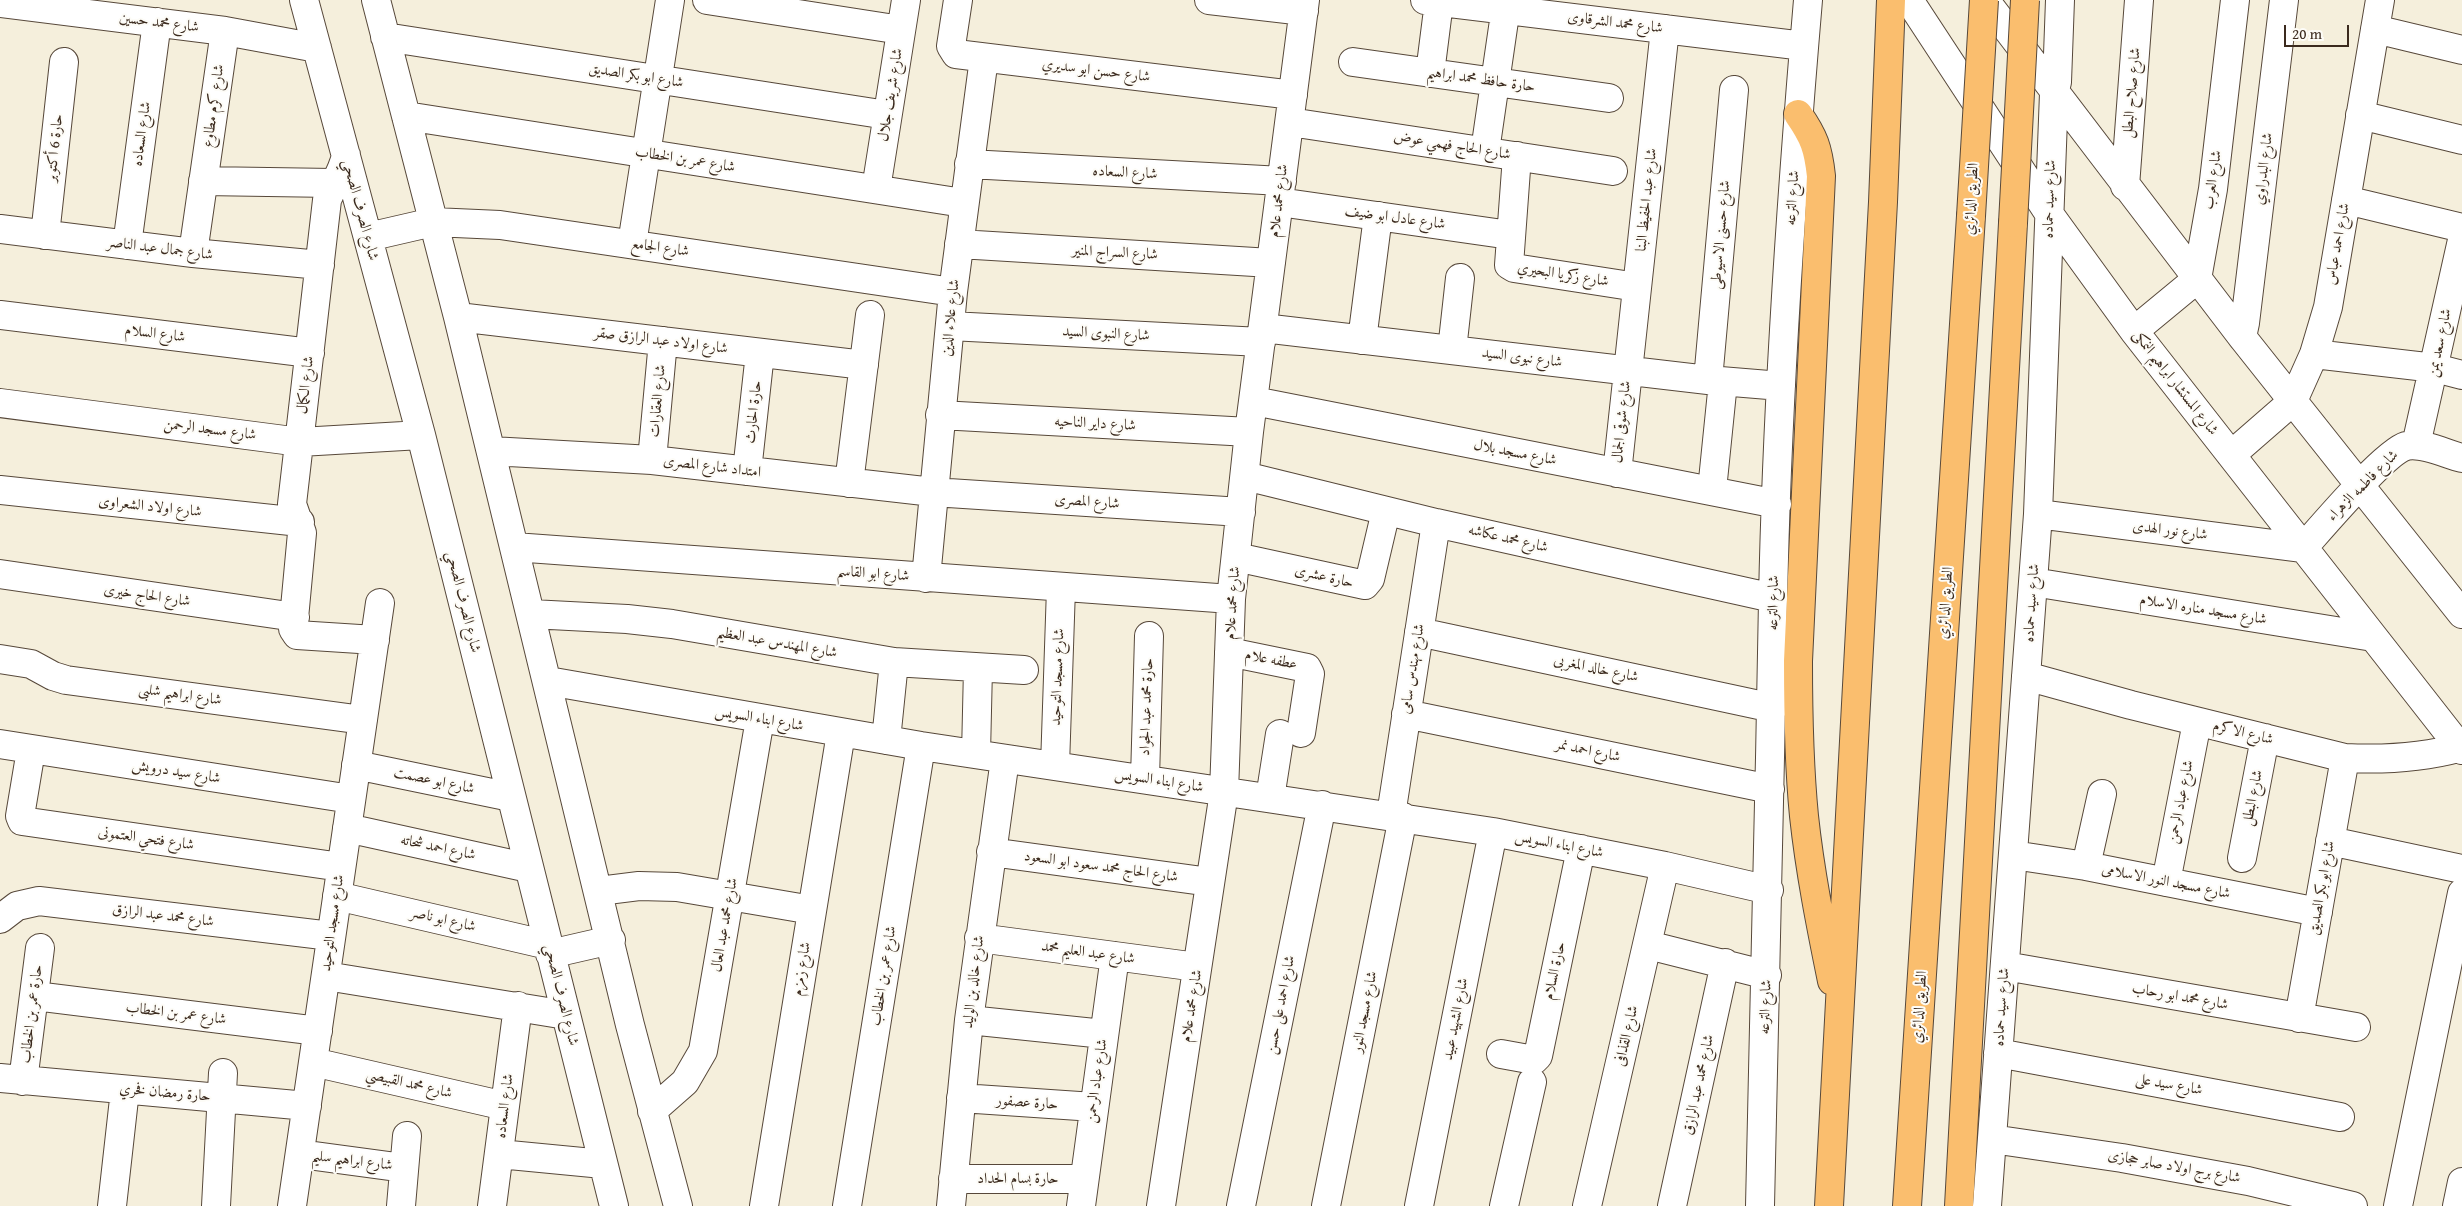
<!DOCTYPE html>
<html>
<head>
<meta charset="utf-8">
<style>
	body { margin:0 }
	#map { position:relative; width:2462px; height:1206px; overflow:hidden; background:#f5efdc; font-family:"Gentium Book Plus",serif }
	canvas { display:block }
	.scale { position:absolute; left:2284px; top:25px; width:65px; height:22px; box-sizing:border-box; border:2px solid #3b2a1e; border-top:0; padding-left:6px; font-size:15px; line-height:18px; white-space:nowrap; color:#3b2a1e; -webkit-text-stroke:4px #fdfcf7; paint-order:stroke }
</style>
</head>
<body>
<div id="map">
<canvas width="2462" height="1206"></canvas>
<div class="scale">20 m</div>
</div>
<script>
const ctx = document.querySelector('canvas').getContext('2d');
ctx.lineJoin = 'round';
function trace(path, color, width, dash) {
  ctx.strokeStyle = color;
  ctx.lineWidth = width;
  ctx.lineCap = dash ? 'butt' : 'round';
  ctx.setLineDash(dash || []);
  ctx.stroke(path);
}
function drawText(font, color, halo, rows, align = 'center') {
  ctx.font = font + ' "Gentium Book Plus",Amiri,serif';
  ctx.lineWidth = 4;
  ctx.setLineDash([]);
  ctx.textBaseline = 'middle';
  ctx.strokeStyle = halo;
  ctx.fillStyle = color;
  for (const [text, x, y, turn = 0] of rows) {
    ctx.save();
    ctx.translate(x, y);
    ctx.rotate((+turn || 0) * Math.PI / 180);
    ctx.textAlign = isNaN(turn) ? turn : align;
    if (halo) ctx.strokeText(text, 0, 0);
    ctx.fillText(text, 0, 0);
    ctx.restore();
  }
}
const minor = new Path2D(`
	M 304,0 L 421,435 L 614,1206
	M 376,0 L 458,317 L 630,1025 L 678,1206
	M 707,0 L 901,30
	M 958,0 L 951,46 L 956,54 L 1293,95
	M 1209,0 L 1304,11
	M 1425,0 L 1804,46
	M 1909,0 L 2050,215 L 2134,331 L 2462,750
	M 1985,0 L 2242,337 L 2462,614
	M 0,3 L 225,31 L 317,48
	M 2375,29 L 2462,50
	M 385,37 L 887,115
	M 1353,62 L 1609,98
	M 1430,73 L 1439,2
	M 2360,115 L 2462,140
	M 406,116 L 963,203
	M 1290,122 L 1613,171
	M 1485,151 L 1507,0
	M 346,155 C 343,171 333,185 327,200 L 292,504 L 302,533 L 293,629 L 297,635 L 375,640
	M 1517,156 L 1509,265 L 1514,268 L 1637,287
	M 969,164 L 1282,181
	M 203,181 L 333,183
	M 2125,186 L 2139,0
	M 876,189 L 906,0
	M 2346,200 L 2462,228
	M 1279,202 L 1510,235
	M 0,229 L 193,253 L 320,265
	M 45,235 L 64,62
	M 368,237 L 433,222 L 500,225 L 953,292
	M 632,244 L 670,0
	M 959,244 L 1271,263
	M 127,245 L 157,22
	M 193,253 L 225,31
	M 0,315 L 310,353
	M 458,317 L 864,365
	M 950,326 L 1261,342
	M 1263,328 L 1708,380 L 1781,386
	M 2134,331 L 2197,279 L 2213,189 L 2235,0
	M 2242,337 L 2245,323 L 2284,0
	M 1362,340 L 1378,216
	M 1452,350 L 1460,278
	M 2314,354 L 2435,368 L 2462,375
	M 1708,380 L 1734,90
	M 1254,401 L 1777,504
	M 0,403 L 300,442 L 421,435
	M 940,415 L 1249,432
	M 2416,445 L 2462,240
	M 491,451 L 652,460 L 933,492 L 1241,512
	M 2231,455 L 2293,401 L 2314,354 L 2328,307 L 2380,0
	M 652,460 L 663,341
	M 747,471 L 760,353
	M 1617,473 L 1665,29
	M 1245,476 L 1436,523 L 1773,598
	M 849,483 L 870,315
	M 0,490 L 300,522
	M 1712,490 L 1723,382
	M 2038,514 L 2303,548 C 2320,529 2385,452 2406,446 C 2422,442 2446,454 2462,458
	M 514,547 L 1231,599
	M 1236,557 L 1365,585 L 1370,579 L 1386,511
	M 0,574 L 295,617
	M 926,578 L 953,292 L 984,58
	M 2033,582 L 2373,637
	M 531,614 L 627,619 L 672,624 L 894,662 L 1024,670
	M 1419,632 L 1773,708
	M 1229,652 L 1307,668 L 1310,674 L 1301,733
	M 0,659 L 31,664 L 53,676 L 66,680 L 363,720
	M 2026,676 L 2131,705 L 2345,758 C 2385,760 2423,758 2462,747
	M 548,681 L 921,746 L 1493,832 L 1665,866 L 1769,890
	M 1406,714 L 1770,789
	M 886,740 L 894,662
	M 0,744 L 351,799
	M 31,750 L 20,816 L 22,821 L 341,867
	M 976,754 L 978,668
	M 356,765 L 511,797
	M 1055,766 L 1061,588
	M 1145,779 L 1149,636
	M 1270,798 L 1280,734
	M 1391,815 L 1436,523
	M 347,828 L 529,868
	M 2330,841 L 2462,869
	M 991,852 L 1210,882
	M 2013,855 L 2086,866 L 2318,912
	M 2242,858 L 2265,738
	M 2086,866 L 2102,794
	M 2166,882 L 2197,722
	M 599,891 L 639,886 L 677,887 L 812,910
	M 337,896 L 548,945
	M 0,919 L 17,906 L 39,901 L 331,936
	M 979,938 L 1197,967
	M 1648,945 L 1767,975
	M 550,954 L 611,940
	M 2005,966 L 2356,1027
	M 326,976 L 566,1015
	M 35,996 L 318,1031
	M 2299,1018 L 2345,758
	M 969,1020 L 1104,1034
	M 1998,1053 L 2340,1117
	M 1501,1054 L 1534,1060 L 1538,1056 L 1581,849
	M 313,1062 L 505,1106
	M 0,1078 L 307,1106
	M 23,1081 L 40,948
	M 961,1098 L 1094,1107
	M 652,1111 L 685,1082 L 703,1051 L 760,719
	M 1992,1139 L 2122,1158 L 2248,1181 L 2353,1206
	M 300,1154 L 404,1168
	M 499,1154 L 603,1164
	M 953,1179 L 1084,1179
	M 112,1206 L 125,1090
	M 216,1206 L 223,1073
	M 292,1206 L 380,603
	M 401,1206 L 407,1136
	M 492,1206 L 518,1006
	M 764,1206 L 841,733
	M 847,1206 L 921,746
	M 951,1206 L 969,1020 L 1005,759
	M 1081,1206 L 1115,956
	M 1161,1206 L 1224,792 L 1231,599 L 1249,432 L 1305,0
	M 1241,1206 L 1322,805
	M 1326,1206 L 1403,817
	M 1419,1206 L 1493,832
	M 1504,1206 L 1532,1082
	M 1587,1206 L 1665,866
	M 1672,1206 L 1725,963
	M 1760,1206 C 1766,1004 1769,802 1773,600 C 1777,399 1791,199 1808,0
	M 1987,1206 L 2038,514 L 2054,93 L 2057,82 L 2060,0
	M 2398,1206 L 2462,893
	M 2457,1206 L 2462,1182`);
const highway = new Path2D(`
	M 1798,114 C 1814,137 1818,148 1821,176 L 1798,661 C 1798,713 1799,765 1804,816 C 1810,872 1821,927 1832,981
	M 1829,1206 L 1883,202 L 1891,0
	M 1907,1206 L 1971,216
	M 1959,1206 L 2013,223`);
trace(minor, '#57483a', 30);
trace(highway, '#57483a', 30);
trace(minor, '#fff', 28);
trace(highway, '#fabe6e', 28);
const highwayBridge = new Path2D(`
	M 1971,216 L 1984,0
	M 2013,223 L 2025,0`);
trace(highwayBridge, '#57483a', 30, []);
trace(highwayBridge, '#fabe6e', 28);
drawText('15px', '#3b2a1e', '#fdfcf7', [
	["شارع محمد حسين",159,23,7],
	["شارع محمد الشرقاوى",1615,23,7],
	["شارع حسن ابو سديري",1096,71,7],
	["شارع ابو بكر الصديق",636,76,9],
	["حارة حافظ محمد ابراهيم",1481,80,8],
	["شارع صلاح البطل",2132,93,-85],
	["شارع شريف جلال",891,95,-81],
	["شارع كرم مطاوع",214,106,-82],
	["شارع السعاده",142,134,-82],
	["شارع الحاج فهمي عوض",1452,146,9],
	["حارة 6 أكتوبر",55,148,-84],
	["شارع عمر بن الخطاب",685,160,9],
	["شارع البدراوي",2264,169,-83],
	["شارع السعاده",1125,173,3],
	["شارع العرب",2213,180,-82],
	["شارع الترعه",1793,198,-86],
	["الطريق الدائري",1972,199,-87],
	["شارع سيد حماده",2050,199,-88],
	["شارع عبد الحفيظ البنا",1647,200,-84],
	["شارع محمد علام",1279,201,-83],
	["شارع الصرف الصحي",360,210,75],
	["شارع عادل ابو ضيف",1395,218,8],
	["شارع حسنى الاسيوطى",1721,235,-85],
	["شارع احمد عباس",2338,244,-80],
	["شارع الجامع",660,248,8],
	["شارع جمال عبد الناصر",160,249,7],
	["شارع السراج المنير",1115,253,3],
	["شارع زكريا البحيري",1563,275,9],
	["شارع علاء الدين",951,318,-84],
	["شارع السلام",155,334,7],
	["شارع النبوى السيد",1106,334,3],
	["شارع اولاد عبد الرازق صقر",661,341,7],
	["شارع سعد يمن",2440,343,-78],
	["شارع نبوى السيد",1522,358,7],
	["شارع المستشار ابراهيم النمكى",2175,383,52],
	["شارع الكمال",306,385,-83],
	["شارع العقارات",658,401,-85],
	["حارة الحارث",754,412,-84],
	["شارع شوقى الجمال",1622,422,-84],
	["شارع داير الناحيه",1095,424,3],
	["شارع مسجد الرحمن",210,430,7],
	["شارع مسجد بلال",1515,453,11],
	["امتداد شارع المصرى",712,467,7],
	["شارع فاطمه الزهراء",2363,486,-45],
	["شارع المصرى",1087,502,4],
	["شارع اولاد الشعراوى",150,507,6],
	["شارع نور الهدى",2170,531,7],
	["شارع محمد عكاشه",1508,539,13],
	["شارع ابو القاسم",873,574,4],
	["حارة عشرى",1324,577,13],
	["شارع الحاج خيرى",147,596,8],
	["شارع الصرف الصحي",463,602,76],
	["شارع محمد علام",1233,603,-86],
	["شارع الترعه",1774,603,-89],
	["الطريق الدائري",1946,603,-86],
	["شارع سيد حماده",2032,603,-86],
	["شارع مسجد مناره الاسلام",2203,610,9],
	["شارع المهندس عبد العظيم",777,643,10],
	["عطفه علام",1271,660,11],
	["شارع مهندس سامى",1413,669,-81],
	["شارع خالد المغربى",1596,669,12],
	["شارع مسجد التوحيد",1058,677,-88],
	["شارع ابراهيم شلبى",180,695,8],
	["حارة محمد عبد الجواد",1147,707,-88],
	["شارع ابناء السويس",759,719,10],
	["شارع الاكرم",2243,733,14],
	["شارع احمد نمر",1588,751,12],
	["شارع سيد درويش",176,772,9],
	["شارع ابو عصمت",434,781,12],
	["شارع ابناء السويس",1159,781,9],
	["شارع البطل",2253,798,-79],
	["شارع عباد الرحمن",2181,802,-79],
	["شارع فتحي العتمونى",146,839,8],
	["شارع ابناء السويس",1559,845,11],
	["شارع احمد شحاته",438,848,12],
	["شارع الحاج محمد سعود ابو السعود",1101,867,8],
	["شارع مسجد النور الاسلامى",2166,882,11],
	["شارع ابو بكر الصديق",2322,888,-80],
	["شارع محمد عبد الرازق",163,916,7],
	["شارع ابو ناصر",443,920,13],
	["شارع مسجد التوحيد",333,923,-82],
	["شارع محمد عبد العال",725,925,-80],
	["شارع عبد العليم محمد",1088,953,8],
	["شارع زمزم",802,969,-81],
	["حارة السلام",1555,971,-78],
	["شارع عمر بن الخطاب",884,976,-81],
	["شارع خالد بن الوليد",974,982,-83],
	["شارع الصرف الصحي",561,995,76],
	["شارع محمد ابو رحاب",2180,997,10],
	["شارع احمد على حسن",1281,1005,-79],
	["شارع محمد علام",1192,1006,-81],
	["شارع الترعه",1766,1007,-88],
	["الطريق الدائري",1920,1007,-86],
	["شارع سيد حماده",2002,1007,-86],
	["شارع مسجد النور",1365,1012,-79],
	["حارة عمر بن الخطاب",32,1014,-83],
	["شارع عمر بن الخطاب",176,1014,7],
	["شارع الشهيد عبيد",1456,1019,-79],
	["شارع القذافى",1627,1036,-77],
	["شارع عباد الرحمن",1097,1081,-82],
	["شارع محمد القبيصي",409,1084,13],
	["شارع محمد عبد الرازق",1699,1085,-78],
	["شارع سيد على",2169,1085,10],
	["حارة رمضان فخري",165,1093,5],
	["حارة عصفور",1027,1103,4],
	["شارع السعاده",505,1106,-83],
	["شارع ابراهيم سليم",352,1161,7],
	["شارع برج اولاد صابر حجازى",2174,1167,10],
	["حارة بسام الحداد",1018,1179]
]);
</script>
</body>
</html>
